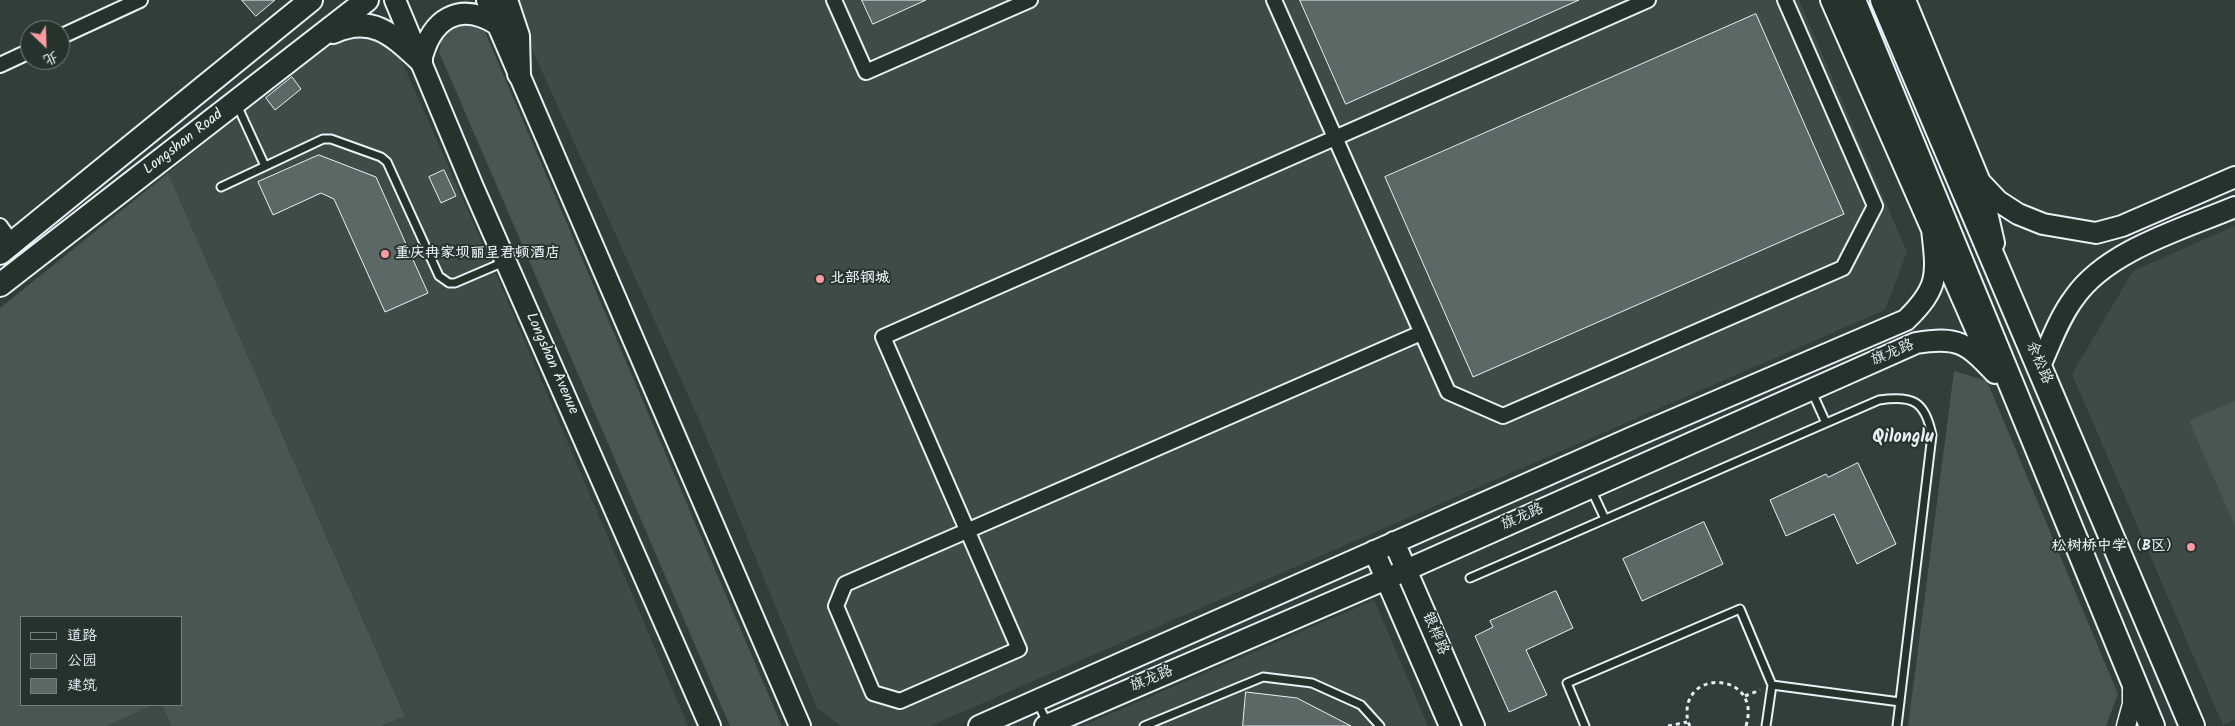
<!DOCTYPE html>
<html>
<head>
<meta charset="utf-8">
<style>
	body { margin:0 }
	#map { position:relative; width:2235px; height:726px; overflow:hidden; background:#323e39; font-family:Kalam,"LXGW WenKai TC",sans-serif }
	canvas { display:block }
	.legend { position:absolute; left:20px; top:616px; width:162px; height:90px; box-sizing:border-box; background:#26332d; border:1px solid #747f7e; margin:0; padding:6px 9px; list-style:none; font-size:15px; color:#e8f1f8 }
	.legend li { display:flex; align-items:center; gap:10px; height:25px }
	.legend b { width:25px; border:1px solid #747f7e }
	.north { position:absolute; left:20px; top:20px; width:50px; height:50px; box-sizing:border-box; background:#26332d; border:1px solid #747f7e; border-radius:50%; rotate:156deg; font-size:14px; font-weight:700; line-height:20px; text-align:center; color:#e8f1f8 }
	.north::after { content:''; display:block; margin:auto; width:18px; height:22px; background:#ff9aa2; clip-path:polygon(50% 0,100% 100%,50% 72%,0 100%) }
</style>
</head>
<body>
<div id="map">
<canvas width="2235" height="726"></canvas>
<ul class="legend">
<li><b style="height:6px;background:#26332d"></b>道路</li>
<li><b style="height:14px;background:#495651"></b>公园</li>
<li><b style="height:14px;background:#5c6865"></b>建筑</li>
</ul>
<div class="north">北</div>
</div>
<script>
const ctx = document.querySelector('canvas').getContext('2d');
ctx.lineJoin = 'round';
function paint(path, color) {
  ctx.fillStyle = color;
  ctx.fill(path, 'evenodd');
}
function trace(path, color, width, dash) {
  ctx.strokeStyle = color;
  ctx.lineWidth = width;
  ctx.lineCap = dash ? 'butt' : 'round';
  ctx.setLineDash(dash || []);
  ctx.stroke(path);
}
function drawText(font, color, halo, rows, align = 'center') {
  ctx.font = font + ' Kalam,"LXGW WenKai TC",sans-serif';
  ctx.lineWidth = 4;
  ctx.setLineDash([]);
  ctx.textBaseline = 'middle';
  ctx.strokeStyle = halo;
  ctx.fillStyle = color;
  for (const [text, x, y, turn = 0] of rows) {
    ctx.save();
    ctx.translate(x, y);
    ctx.rotate((+turn || 0) * Math.PI / 180);
    ctx.textAlign = isNaN(turn) ? turn : align;
    if (halo) ctx.strokeText(text, 0, 0);
    ctx.fillText(text, 0, 0);
    ctx.restore();
  }
}
paint(new Path2D(`
	M 512,0 L 1799,0 L 1907,252 L 1885,310 L 930,726 L 841,726 L 817,708 L 698,417 L 517,16 Z
	M 363,32 L 396,51 L 403,64 L 499,281 L 688,726 L 381,726 L 405,715 L 168,173 L 333,39 Z
	M 2235,226 L 2235,719 L 2223,725 L 2072,374 L 2133,271 Z
	M 1374,600 L 1428,726 L 1082,726 Z
	M 153,705 L 162,705 L 171,726 L 107,726 Z`), '#3f4b46');
paint(new Path2D(`
	M 467,23 L 485,32 L 782,726 L 730,726 L 439,52 L 443,33 Z
	M 168,173 L 405,716 L 381,726 L 171,726 L 162,705 L 181,705 L 181,617 L 21,617 L 21,705 L 153,705 L 107,726 L 0,726 L 0,308 Z
	M 1954,371 L 1987,381 L 2118,694 L 2106,726 L 1908,726 Z
	M 2235,401 L 2235,526 L 2189,421 Z`), '#495651');
const building = new Path2D(`
	M 242,0 L 275,0 L 256,16 Z
	M 862,0 L 926,0 L 873,24 Z
	M 1300,0 L 1579,0 L 1346,104 Z
	M 1756,14 L 1844,214 L 1473,377 L 1385,177 Z
	M 292,77 L 301,89 L 275,110 L 266,98 Z
	M 319,155 L 376,177 L 428,293 L 385,312 L 334,199 L 321,193 L 273,215 L 258,182 Z
	M 444,170 L 456,196 L 441,203 L 429,177 Z
	M 1858,463 L 1896,544 L 1857,564 L 1834,514 L 1786,536 L 1770,500 L 1826,474 L 1828,477 Z
	M 1704,522 L 1723,564 L 1642,601 L 1623,559 Z
	M 1556,591 L 1573,628 L 1526,650 L 1547,695 L 1509,712 L 1475,636 L 1493,627 L 1490,621 Z
	M 1246,692 L 1297,698 L 1351,726 L 1243,726 Z`);
paint(building, '#5c6865');
trace(building, '#e8f1f8', 1);
const service = new Path2D(`
	M 237,105 L 265,166
	M 221,187 L 323,139 L 331,139 L 381,157 L 387,162 L 439,276 L 449,283 L 455,283 L 504,262
	M 1812,392 L 1826,423
	M 1591,489 L 1605,519
	M 1470,578 L 1879,400 C 1913,395 1925,401 1932,435 L 1897,726
	M 1772,685 L 1900,702
	M 1037,701 L 1047,723
	M 1144,726 L 1263,677 L 1312,683 L 1361,705 L 1380,726
	M 1585,726 L 1567,683 L 1740,609 L 1772,685 L 1766,726`);
const minor = new Path2D(`
	M 834,0 L 866,72 L 1030,0
	M 1274,0 L 1448,392 L 1503,416 L 1843,268 L 1875,206 L 1785,0
	M 60,37 L 140,0
	M 0,65 L 30,51
	M 0,226 L 12,243
	M 1421,333 L 845,584 L 836,606 L 873,693 L 900,701 L 1019,649 L 883,337 L 1648,0`);
const tertiary = new Path2D(`
	M 2126,726 L 2132,704 L 2132,683`);
const secondary = new Path2D(`
	M 395,0 L 473,187 L 710,726
	M 487,0 L 800,726
	M 1831,0 L 1981,341
	M 1905,0 L 1980,182 L 1994,243
	M 421,61 C 431,19 459,0 498,25
	M 1980,182 L 1998,201 L 2018,214 L 2043,224 L 2096,233 L 2122,226 L 2235,177
	M 2040,366 C 2050,344 2059,318 2074,298 C 2107,250 2183,229 2235,207
	M 1394,542 L 1474,726
	M 1374,551 L 1450,726
	M 979,726 L 1631,438 L 1906,320 C 1940,287 1937,274 1932,229
	M 1045,726 L 1386,579 L 1916,343 C 1958,336 1967,343 1995,373`);
const primary = new Path2D(`
	M 506,0 L 518,36 L 519,74
	M 333,32 C 372,14 393,35 421,61
	M 0,253 L 311,0
	M 0,285 L 367,0`);
const trunk = new Path2D(`
	M 1853,0 L 2152,726
	M 1883,0 L 2192,726`);
trace(service, '#e8f1f8', 11);
trace(minor, '#e8f1f8', 18);
trace(tertiary, '#e8f1f8', 21);
trace(secondary, '#e8f1f8', 24);
trace(primary, '#e8f1f8', 26);
trace(trunk, '#e8f1f8', 28);
trace(new Path2D(`
	M 1745,696 L 1760,690
	M 1668,726 L 1687,722
	M 1690,726 C 1687,721 1687,717 1687,711 C 1688,668 1762,674 1746,726`), '#e8f1f8', 3, [4, 4]);
trace(service, '#26332d', 7);
trace(minor, '#26332d', 14);
trace(tertiary, '#26332d', 18);
trace(secondary, '#26332d', 20);
trace(primary, '#26332d', 22);
trace(trunk, '#26332d', 24);
for (const [x, y, r, color] of [
	[385,254,5,"#ff9aa2"],
	[820,279,5,"#ff9aa2"],
	[2191,547,5,"#ff9aa2"]
]) {
  const dot = new Path2D();
  dot.arc(x, y, r, 0, 2 * Math.PI);
  ctx.fillStyle = color;
  ctx.fill(dot);
  trace(dot, '#26332d', 2);
}
drawText('15px', '#e8f1f8', '#26332d', [
	["Longshan Road",184,143,-38],
	["旗龙路",1893,354,-23],
	["余松路",2038,363,67],
	["Longshan Avenue",551,364,66],
	["旗龙路",1523,518,-24],
	["银桦路",1434,634,67],
	["旗龙路",1152,680,-23]
]);
drawText('bold 15px', '#e8f1f8', '#26332d', [
	["重庆冉家坝丽呈君顿酒店",395,254],
	["北部钢城",830,279],
	["松树桥中学（B区）",2181,547,"right"]
], 'left');
drawText('bold 18px', '#e8f1f8', '#26332d', [
	["Qilonglu",1903,439]
]);
</script>
</body>
</html>
